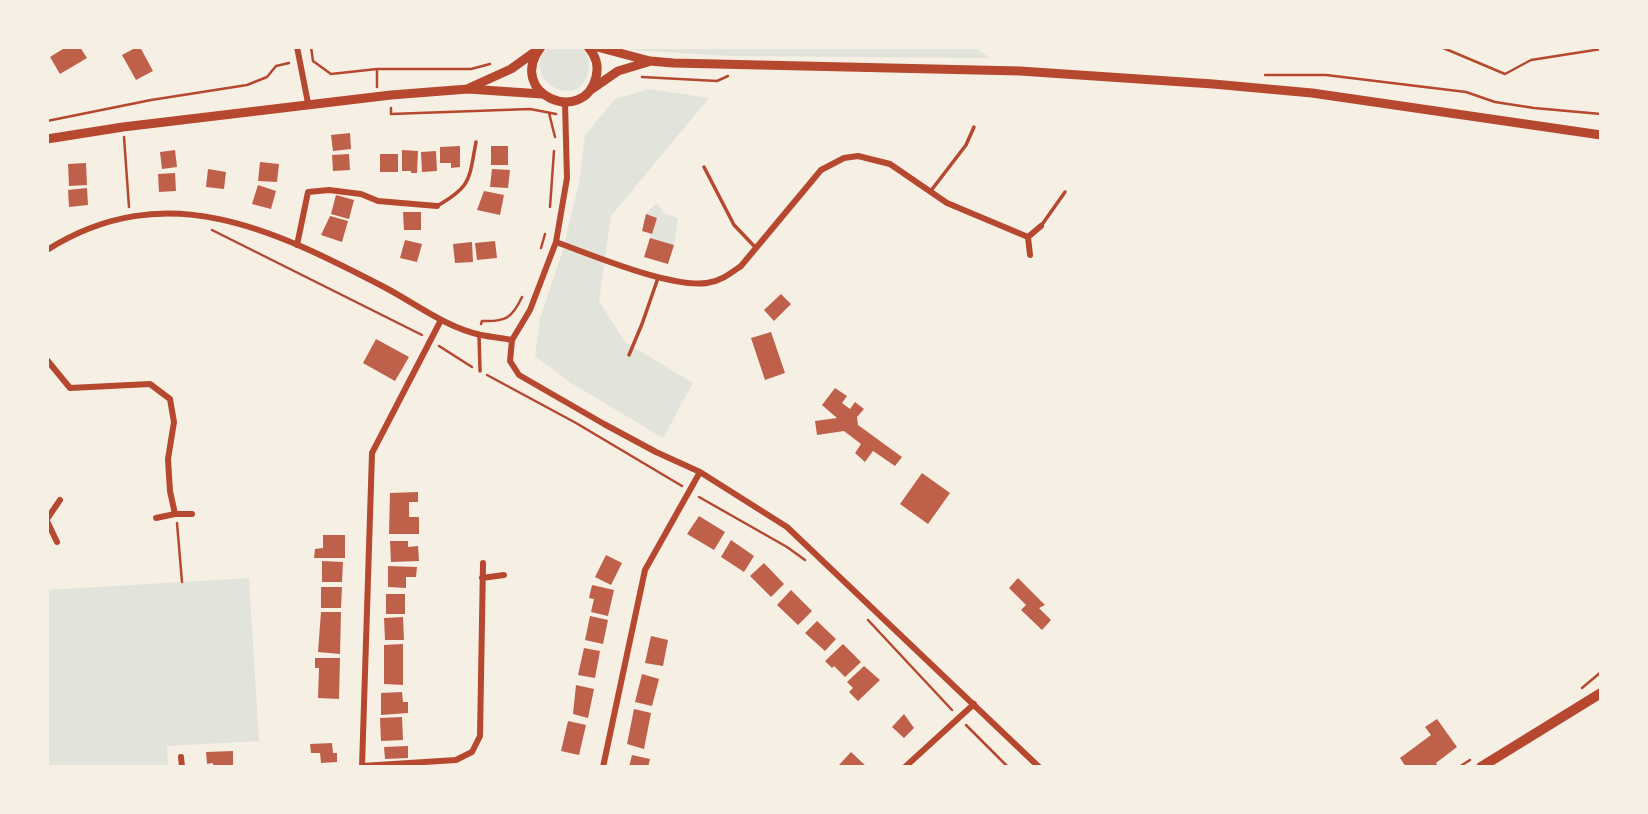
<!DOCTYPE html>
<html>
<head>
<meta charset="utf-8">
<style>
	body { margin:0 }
	#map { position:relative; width:1648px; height:814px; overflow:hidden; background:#f6efe4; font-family:"Archivo Narrow",sans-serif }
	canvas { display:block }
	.frame { position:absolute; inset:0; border:49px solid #f6efe4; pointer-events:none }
</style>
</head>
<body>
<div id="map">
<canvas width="1648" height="814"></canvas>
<div class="frame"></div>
</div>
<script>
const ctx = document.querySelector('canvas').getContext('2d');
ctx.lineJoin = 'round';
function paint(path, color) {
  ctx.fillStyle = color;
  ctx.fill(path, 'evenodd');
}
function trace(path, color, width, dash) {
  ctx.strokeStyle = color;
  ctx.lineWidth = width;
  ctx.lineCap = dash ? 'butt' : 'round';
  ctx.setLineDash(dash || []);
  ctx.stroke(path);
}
paint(new Path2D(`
	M 548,47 L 581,47 C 588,55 591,63 588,73 C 578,113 518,78 548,47 Z
	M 623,47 L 974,47 L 990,58 L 727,56 L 633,50 Z
	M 649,89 L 709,98 L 611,216 L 599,301 L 625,342 L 693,383 L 663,438 L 571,383 L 535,356 L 540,319 L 562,253 L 579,183 L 585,135 L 615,99 Z
	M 657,203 L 664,213 L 678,218 L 674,245 L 650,238 L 657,218 L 645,214 Z
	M 249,578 L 259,741 L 167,746 L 168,767 L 47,767 L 47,590 Z`), '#e2e4dc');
paint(new Path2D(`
	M 66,47 L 80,47 L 87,58 L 60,74 L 50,57 Z
	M 137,47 L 140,47 L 153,71 L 136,80 L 122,55 Z
	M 350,133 L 351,149 L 333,151 L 331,135 Z
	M 460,146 L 460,167 L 451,168 L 451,163 L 440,163 L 440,147 Z
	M 491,146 L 508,146 L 508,165 L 491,165 Z
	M 175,150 L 177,167 L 162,169 L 160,152 Z
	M 402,150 L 418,151 L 417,173 L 411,173 L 411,171 L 402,171 Z
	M 436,151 L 437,171 L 422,172 L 421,152 Z
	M 349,154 L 350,170 L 333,171 L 332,155 Z
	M 380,154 L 398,154 L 398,172 L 380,172 Z
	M 260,162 L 279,164 L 277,182 L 258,181 Z
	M 86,163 L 87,185 L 69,186 L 68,164 Z
	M 208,169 L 226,172 L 224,189 L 206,187 Z
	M 492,169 L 510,170 L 508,188 L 490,187 Z
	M 175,173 L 176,191 L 159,192 L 158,174 Z
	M 258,185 L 276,191 L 271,209 L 252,204 Z
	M 87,188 L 88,205 L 69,207 L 68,190 Z
	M 484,191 L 504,195 L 500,215 L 477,210 Z
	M 336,195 L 354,200 L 349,219 L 331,214 Z
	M 403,212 L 421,212 L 421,230 L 404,230 Z
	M 646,214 L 657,218 L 652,234 L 642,231 Z
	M 330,216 L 348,221 L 342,242 L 321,235 Z
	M 650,238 L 674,245 L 668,264 L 644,257 Z
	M 405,240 L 422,244 L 417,262 L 400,258 Z
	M 495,241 L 497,258 L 477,260 L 475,243 Z
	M 472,242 L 473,262 L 455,263 L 453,244 Z
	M 781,294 L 791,304 L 774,321 L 764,310 Z
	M 771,332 L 785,373 L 765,380 L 751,338 Z
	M 376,339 L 409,357 L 395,381 L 363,363 Z
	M 835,388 L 847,396 L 842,403 L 850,409 L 855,402 L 864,409 L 857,417 L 858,425 L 902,457 L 895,466 L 873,451 L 865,462 L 855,453 L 861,444 L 844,431 L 817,435 L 815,421 L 837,418 L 822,405 Z
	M 922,473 L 950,493 L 928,524 L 900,504 Z
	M 418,492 L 418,502 L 409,502 L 409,517 L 419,517 L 419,534 L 389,534 L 390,493 Z
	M 699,516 L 725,532 L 714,550 L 687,534 Z
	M 323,535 L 345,535 L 345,558 L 314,558 L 315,549 L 323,548 Z
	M 731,540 L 754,556 L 744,572 L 721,557 Z
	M 390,541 L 408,541 L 408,547 L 418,546 L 419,561 L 391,562 Z
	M 606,555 L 622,563 L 611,585 L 595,577 Z
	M 322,561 L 343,562 L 342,582 L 322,582 Z
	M 764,563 L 784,584 L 771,597 L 750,576 Z
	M 388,566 L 417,567 L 416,577 L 406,577 L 406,588 L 388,587 Z
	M 1018,578 L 1045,605 L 1039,608 L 1051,620 L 1042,630 L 1021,610 L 1026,605 L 1009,588 Z
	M 592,585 L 614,590 L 608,616 L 591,612 L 594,599 L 589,598 Z
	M 321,587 L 342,587 L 341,608 L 321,608 Z
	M 791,590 L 812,611 L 798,625 L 777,605 Z
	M 386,594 L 405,594 L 405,614 L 386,614 Z
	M 321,612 L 341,612 L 340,654 L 318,652 Z
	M 590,616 L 608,620 L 603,644 L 585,640 Z
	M 403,617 L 404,640 L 385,640 L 384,618 Z
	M 817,621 L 836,639 L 825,651 L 805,633 Z
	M 651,636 L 668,640 L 663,666 L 645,663 Z
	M 403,644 L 403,685 L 384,684 L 384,645 Z
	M 843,644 L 861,662 L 845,677 L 834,666 L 832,668 L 825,661 Z
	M 584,648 L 600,651 L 595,678 L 578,675 Z
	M 315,658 L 340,658 L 339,699 L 318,698 L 319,668 L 315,668 Z
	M 864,666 L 880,680 L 858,701 L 849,692 L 853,688 L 847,682 Z
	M 642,674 L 659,679 L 652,706 L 635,702 Z
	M 576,685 L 594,689 L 588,718 L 573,714 Z
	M 402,692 L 403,702 L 408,702 L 408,713 L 381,715 L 381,693 Z
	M 634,709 L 651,713 L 644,749 L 627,744 Z
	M 904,714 L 914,728 L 904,738 L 892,727 Z
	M 402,717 L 403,740 L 381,741 L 380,718 Z
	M 1437,719 L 1457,747 L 1436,763 L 1438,767 L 1406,767 L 1400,758 L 1431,735 L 1425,727 Z
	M 568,721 L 586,725 L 579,755 L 561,751 Z
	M 332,743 L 333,753 L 337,753 L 337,762 L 321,763 L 320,753 L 311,753 L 310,744 Z
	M 408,746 L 408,758 L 385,759 L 384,747 Z
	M 233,751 L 233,767 L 213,767 L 213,763 L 207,764 L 206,752 Z
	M 851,752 L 867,767 L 839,765 Z
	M 632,755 L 650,759 L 648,767 L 629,767 Z`), '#bf614a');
trace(new Path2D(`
	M 311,47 L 313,61 L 331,74 L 377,69 L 471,69 L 490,64
	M 1441,47 L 1505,74 L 1531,60 L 1601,49
	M 377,69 L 377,87
	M 1265,75 L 1326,75 L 1466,92 L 1495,102 L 1534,108 L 1601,114
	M 642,77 L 717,81 L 728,76
	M 391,108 L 391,114 L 530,109 L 556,114
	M 549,113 L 555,137
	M 47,121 L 151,100 L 247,85 L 267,77 L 276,66 L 289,63
	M 124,137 L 129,207
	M 550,207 L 554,151
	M 212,230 L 422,335
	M 541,248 L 545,234
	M 481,324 L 482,321 C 506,322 512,318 522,297
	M 439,346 L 472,367
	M 487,375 L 576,423 L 682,486
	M 699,497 L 787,547 L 805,560
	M 177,523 L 182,582
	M 868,620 L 952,710
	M 1582,688 L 1601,672
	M 966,725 L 1008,767
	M 1459,767 L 1470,760`), '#b5482f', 2.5);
trace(new Path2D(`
	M 704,167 L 734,225 L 756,248
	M 930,192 L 966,145 L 974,127
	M 437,206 C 472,186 469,179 476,142
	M 1041,226 L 1065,192
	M 479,335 L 480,371
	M 629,355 L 642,324 L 658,278`), '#b5482f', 3.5);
trace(new Path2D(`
	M 297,47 L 308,103
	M 565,103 L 567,178 L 556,242 L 530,310 L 512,340 L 510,361 L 519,375 L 604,424 L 656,452 L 700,472 L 787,527 L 1039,767
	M 556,242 C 592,255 670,288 707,283 C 721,281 731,273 741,266 L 821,170 L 844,158 L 858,156 L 890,164 L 947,203 L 1028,237
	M 297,245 L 308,192 L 329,190 L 361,194 L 378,201 L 437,206
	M 47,250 C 166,175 274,230 386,288 C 416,304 447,328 481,335 C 491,337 502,338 512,340
	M 1030,255 L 1028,237 L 1041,226
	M 47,360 L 70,388 L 150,384 L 170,399 L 174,422 L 168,459 L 170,491 L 175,514
	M 156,518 L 175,514 L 192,514
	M 47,519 L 60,500
	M 47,521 L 57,542
	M 482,578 L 504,575
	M 181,757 L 182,767
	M 362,766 L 456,760 L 472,752 L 480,736 L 483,563
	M 362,767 L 372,453 L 441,320
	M 603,767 L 645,570 L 700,472
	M 905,767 L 974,704`), '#b5482f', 6);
trace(new Path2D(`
	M 541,47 C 505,94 584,127 596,77 C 599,66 596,56 588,47
	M 597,47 L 650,61 L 673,63 L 1020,71 L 1213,84 L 1312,93 L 1601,135
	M 469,88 L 511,69 L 536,51
	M 592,89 L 618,71 L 648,62
	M 47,139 L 123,127 L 391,95 L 468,89 L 542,94`), '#b5482f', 9);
trace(new Path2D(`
	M 1481,767 L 1601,693`), '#b5482f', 10);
</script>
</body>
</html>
